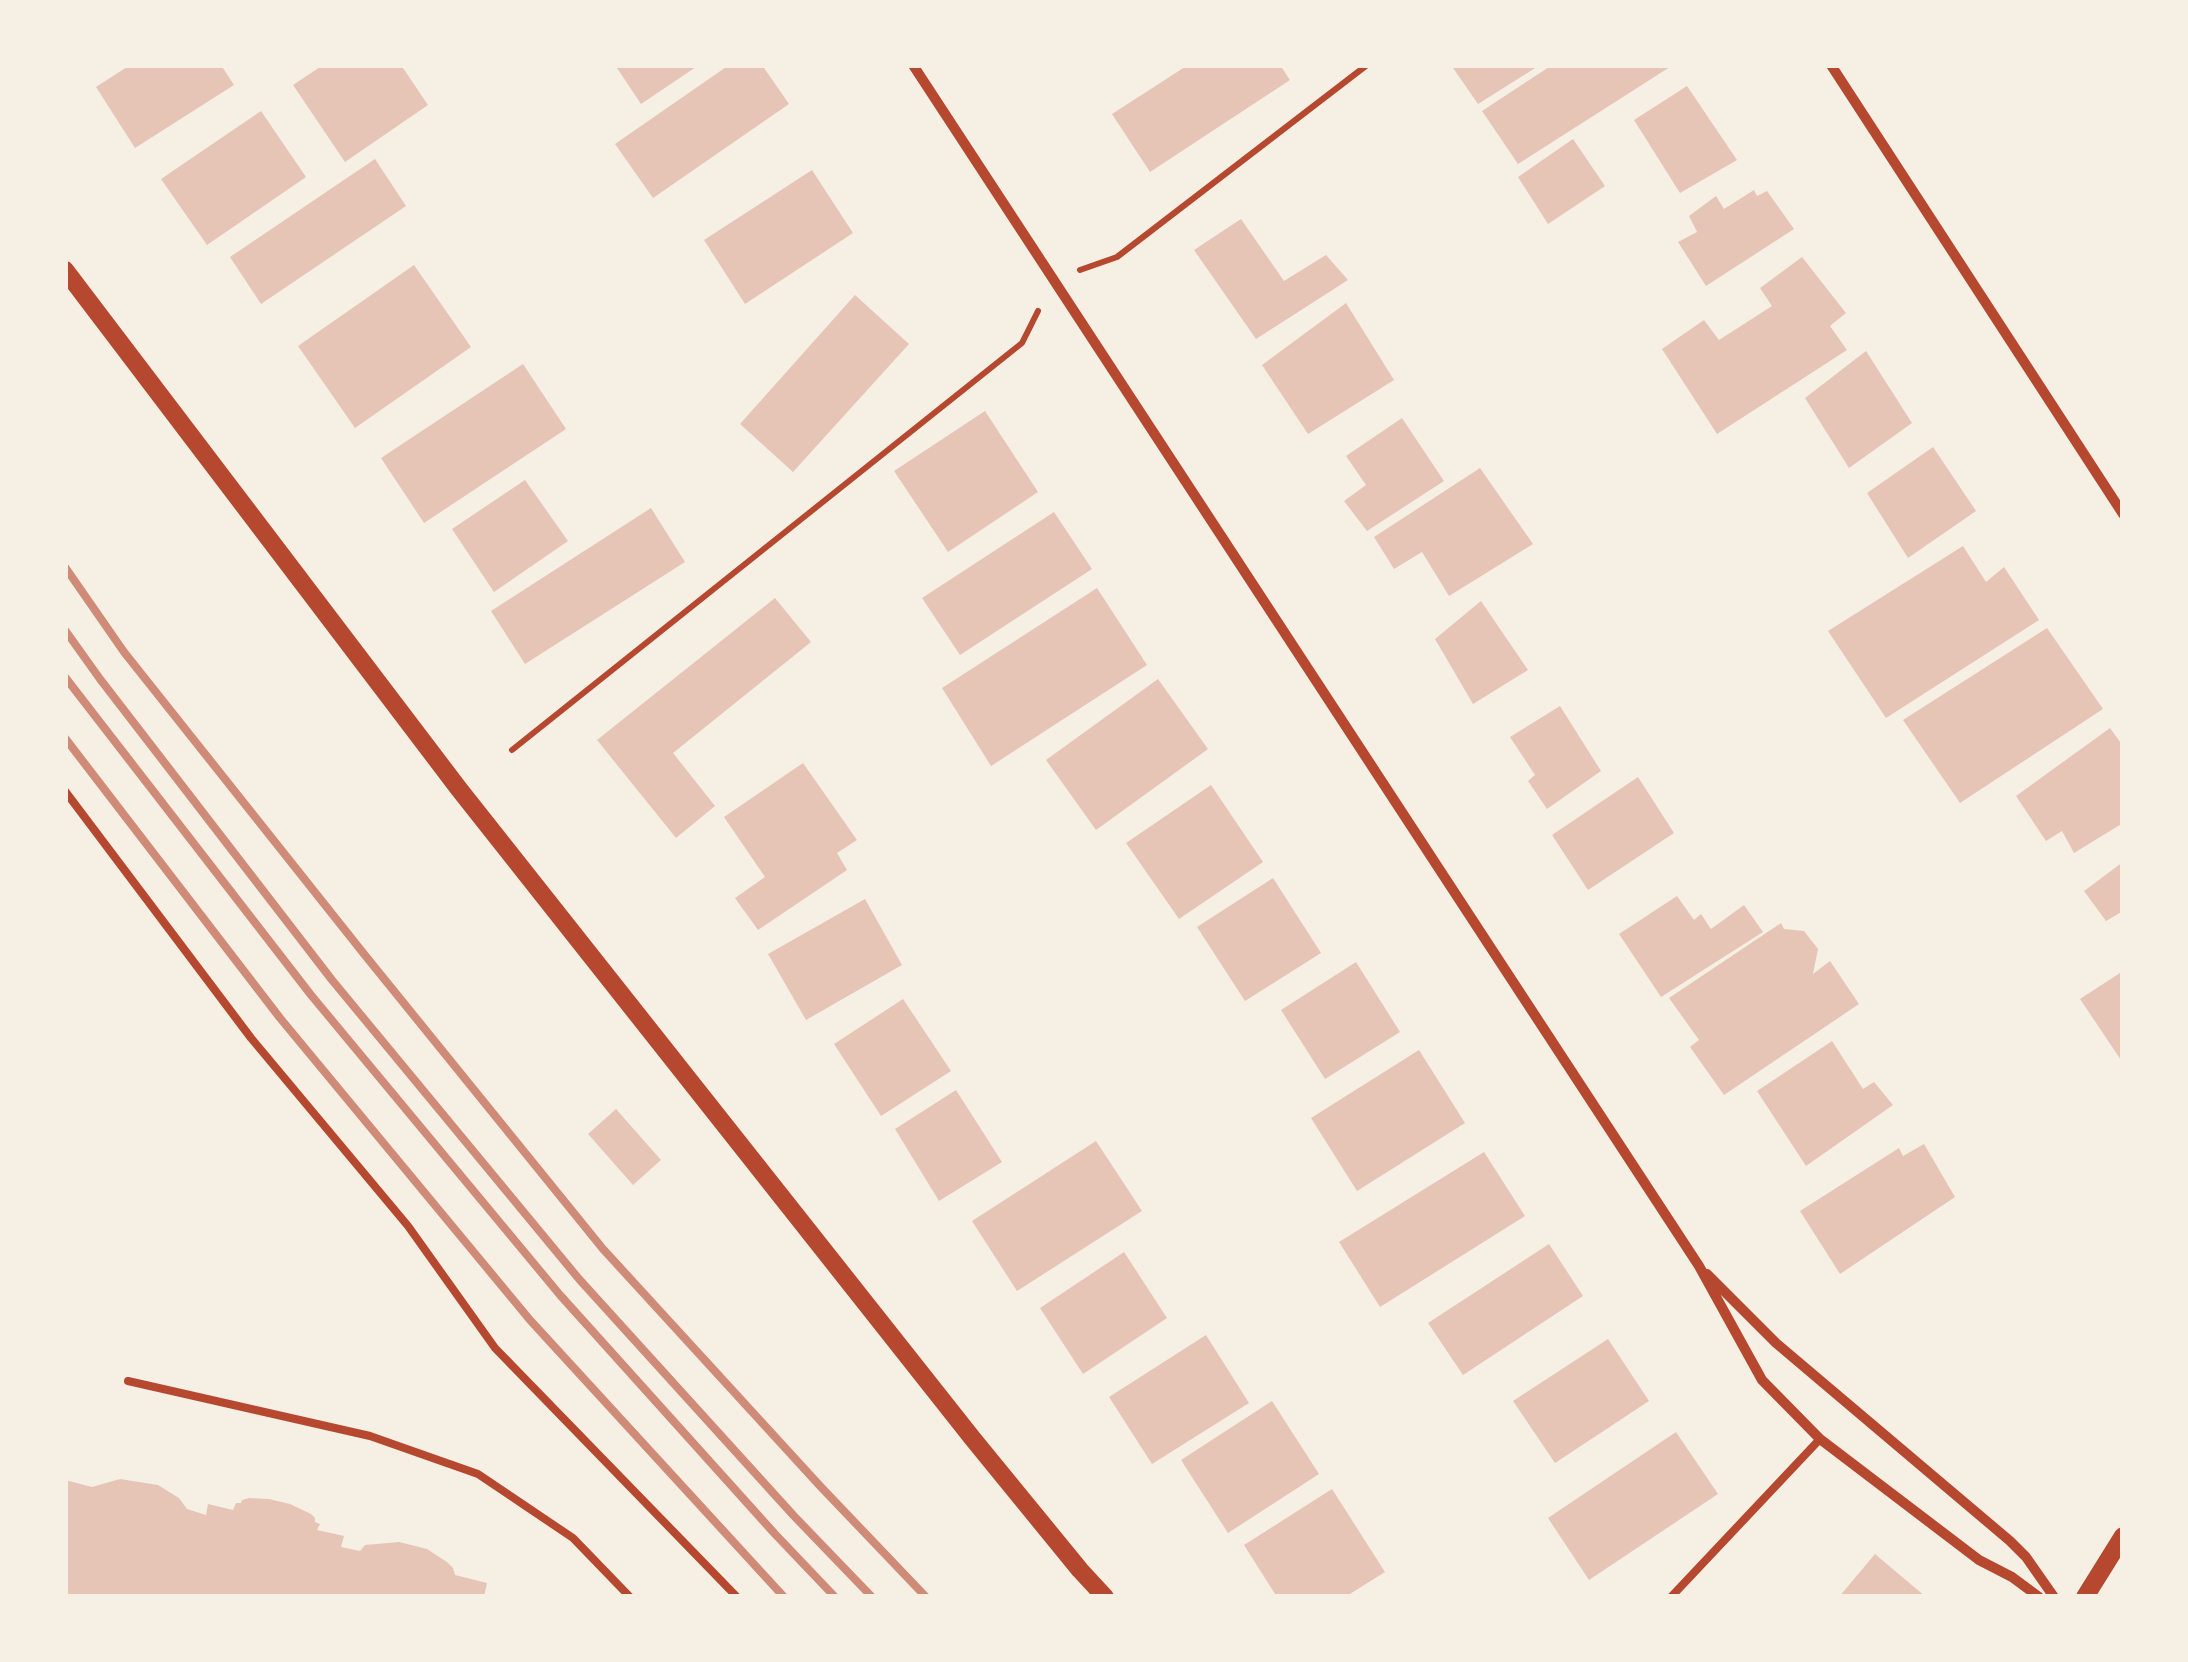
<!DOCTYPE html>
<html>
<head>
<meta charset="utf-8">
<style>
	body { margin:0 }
	#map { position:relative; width:2188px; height:1662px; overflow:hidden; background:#f6efe4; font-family:Jost,sans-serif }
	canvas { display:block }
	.frame { position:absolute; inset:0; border:68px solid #f6efe4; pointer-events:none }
</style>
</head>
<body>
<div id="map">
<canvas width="2188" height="1662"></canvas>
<div class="frame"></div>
</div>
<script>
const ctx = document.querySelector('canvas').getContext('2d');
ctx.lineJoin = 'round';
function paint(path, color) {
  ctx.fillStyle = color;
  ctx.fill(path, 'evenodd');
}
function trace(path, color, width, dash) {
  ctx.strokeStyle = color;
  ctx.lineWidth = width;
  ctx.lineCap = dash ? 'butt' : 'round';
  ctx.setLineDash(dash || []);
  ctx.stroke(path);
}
paint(new Path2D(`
	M 130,65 L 221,65 L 234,85 L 135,148 L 96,87 Z
	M 323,65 L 401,65 L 428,105 L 345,162 L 293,85 Z
	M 615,65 L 699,65 L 641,104 Z
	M 729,65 L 762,65 L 789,104 L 653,198 L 615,144 Z
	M 1188,65 L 1280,65 L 1290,80 L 1150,172 L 1112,114 Z
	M 1451,65 L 1540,65 L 1478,104 Z
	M 1552,65 L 1673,65 L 1518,164 L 1482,111 Z
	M 1687,86 L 1737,160 L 1680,193 L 1634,120 Z
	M 261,111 L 306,177 L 207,245 L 161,179 Z
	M 1573,139 L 1605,186 L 1548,224 L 1518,177 Z
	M 375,159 L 406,206 L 261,304 L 230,257 Z
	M 812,170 L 853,233 L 745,304 L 704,240 Z
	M 1754,190 L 1757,196 L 1767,191 L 1794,229 L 1706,286 L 1678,242 L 1697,232 L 1689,216 L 1716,196 L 1724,209 Z
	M 1241,219 L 1284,281 L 1326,255 L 1348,280 L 1256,339 L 1194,250 Z
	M 1802,257 L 1846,313 L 1830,326 L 1847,350 L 1717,434 L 1662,349 L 1704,320 L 1719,340 L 1772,306 L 1760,288 Z
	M 414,265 L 471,347 L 355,428 L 298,346 Z
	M 855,295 L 909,344 L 793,472 L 740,424 Z
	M 1346,303 L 1394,380 L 1308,434 L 1262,365 Z
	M 1866,351 L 1912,423 L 1849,468 L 1805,398 Z
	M 523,364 L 566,429 L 424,523 L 381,458 Z
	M 985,411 L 1038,492 L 948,552 L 894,471 Z
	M 1402,418 L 1444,481 L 1367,531 L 1344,501 L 1366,485 L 1346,456 Z
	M 1933,447 L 1976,511 L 1908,558 L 1867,493 Z
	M 1480,468 L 1533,544 L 1449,596 L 1422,552 L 1394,569 L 1374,537 Z
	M 525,480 L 568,541 L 494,592 L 452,529 Z
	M 651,508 L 685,562 L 525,664 L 491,611 Z
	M 1054,512 L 1092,569 L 960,655 L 922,598 Z
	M 1963,546 L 1986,582 L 2004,567 L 2039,620 L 1886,718 L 1828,631 Z
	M 1097,588 L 1147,665 L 991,766 L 942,688 Z
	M 775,598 L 811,642 L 673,753 L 715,806 L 676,838 L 597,740 Z
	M 1481,601 L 1528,670 L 1473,704 L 1435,639 Z
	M 2047,628 L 2103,709 L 1960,803 L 1903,720 Z
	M 1158,679 L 1208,749 L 1096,830 L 1046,760 Z
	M 1560,706 L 1601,771 L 1547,809 L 1528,781 L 1535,775 L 1510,737 Z
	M 2110,728 L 2123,746 L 2123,823 L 2074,853 L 2062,831 L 2046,841 L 2016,796 Z
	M 803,763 L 857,840 L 837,853 L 847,870 L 758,930 L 735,898 L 765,877 L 724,817 Z
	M 1638,777 L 1674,833 L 1588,890 L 1552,835 Z
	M 1211,785 L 1263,862 L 1179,919 L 1126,843 Z
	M 2123,862 L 2123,911 L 2106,921 L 2084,891 Z
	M 1273,878 L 1321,953 L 1245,1001 L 1197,927 Z
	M 1677,896 L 1694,920 L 1701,914 L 1711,929 L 1744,905 L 1763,932 L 1661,997 L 1619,934 Z
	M 865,899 L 902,965 L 806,1020 L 768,954 Z
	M 1781,923 L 1784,929 L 1804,931 L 1818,949 L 1813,974 L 1830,961 L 1859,1004 L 1724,1095 L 1690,1047 L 1699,1040 L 1669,998 Z
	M 1356,962 L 1400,1032 L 1325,1079 L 1281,1010 Z
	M 2123,971 L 2123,1063 L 2080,999 Z
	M 903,999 L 951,1071 L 881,1116 L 834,1044 Z
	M 1832,1041 L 1863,1089 L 1874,1082 L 1893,1105 L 1806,1166 L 1757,1091 Z
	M 1419,1050 L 1465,1123 L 1357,1191 L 1311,1118 Z
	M 956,1090 L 1002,1162 L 939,1201 L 895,1129 Z
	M 616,1109 L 661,1160 L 633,1185 L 588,1134 Z
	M 1096,1141 L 1142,1211 L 1017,1291 L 972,1221 Z
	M 1924,1144 L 1955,1197 L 1840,1274 L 1800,1211 L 1899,1148 L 1903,1156 Z
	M 1484,1152 L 1525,1216 L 1380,1307 L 1339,1242 Z
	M 1549,1244 L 1583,1296 L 1463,1375 L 1428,1323 Z
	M 1124,1252 L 1167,1318 L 1083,1374 L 1040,1308 Z
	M 1206,1335 L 1249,1403 L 1152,1464 L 1109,1397 Z
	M 1608,1339 L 1649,1401 L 1555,1463 L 1513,1401 Z
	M 1272,1401 L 1319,1474 L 1228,1533 L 1181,1460 Z
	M 1676,1432 L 1718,1494 L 1589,1580 L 1548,1518 Z
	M 120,1479 L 158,1485 L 179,1498 L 187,1509 L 206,1515 L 208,1504 L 233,1510 L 236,1503 L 241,1503 L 242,1500 L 249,1498 L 269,1499 L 290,1504 L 311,1514 L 315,1518 L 315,1522 L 320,1524 L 317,1530 L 344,1536 L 341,1547 L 360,1551 L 365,1545 L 399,1542 L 427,1549 L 447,1562 L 453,1568 L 455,1575 L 487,1583 L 484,1597 L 65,1597 L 65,1480 L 92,1487 Z
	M 1332,1489 L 1385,1572 L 1345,1597 L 1277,1597 L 1244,1545 Z
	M 1875,1554 L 1926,1597 L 1839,1597 Z`), '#e6c5b7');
trace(new Path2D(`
	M 1080,270 L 1117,257 L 1367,65
	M 512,750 L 1022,343 L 1038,311`), '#b5482f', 6);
trace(new Path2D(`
	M 65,791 L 251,1038 L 408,1226 L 495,1348 L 737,1597
	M 128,1381 L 370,1436 L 478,1474 L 573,1538 L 630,1597
	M 1671,1597 L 1820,1439`), '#b5482f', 8);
trace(new Path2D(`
	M 913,65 L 1699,1266 L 1762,1380 L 1820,1439 L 1979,1560 L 2012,1577 L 2039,1597
	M 1831,65 L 2123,514
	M 1707,1274 L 1776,1343 L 2010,1541 L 2026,1557 L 2054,1597`), '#b5482f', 10);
trace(new Path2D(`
	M 65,270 L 459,789 L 973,1439 L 1080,1570 L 1105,1597
	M 2085,1597 L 2123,1536`), '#b5482f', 18);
trace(new Path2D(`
	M 65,567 L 124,652 L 364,954 L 603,1249 L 821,1487 L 926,1597
	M 65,630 L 100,679 L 332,980 L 579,1279 L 794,1516 L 872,1597
	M 65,677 L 311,995 L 560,1295 L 775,1534 L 835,1597
	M 65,738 L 280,1018 L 530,1320 L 784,1597`), '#cf8b77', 8);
</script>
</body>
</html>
